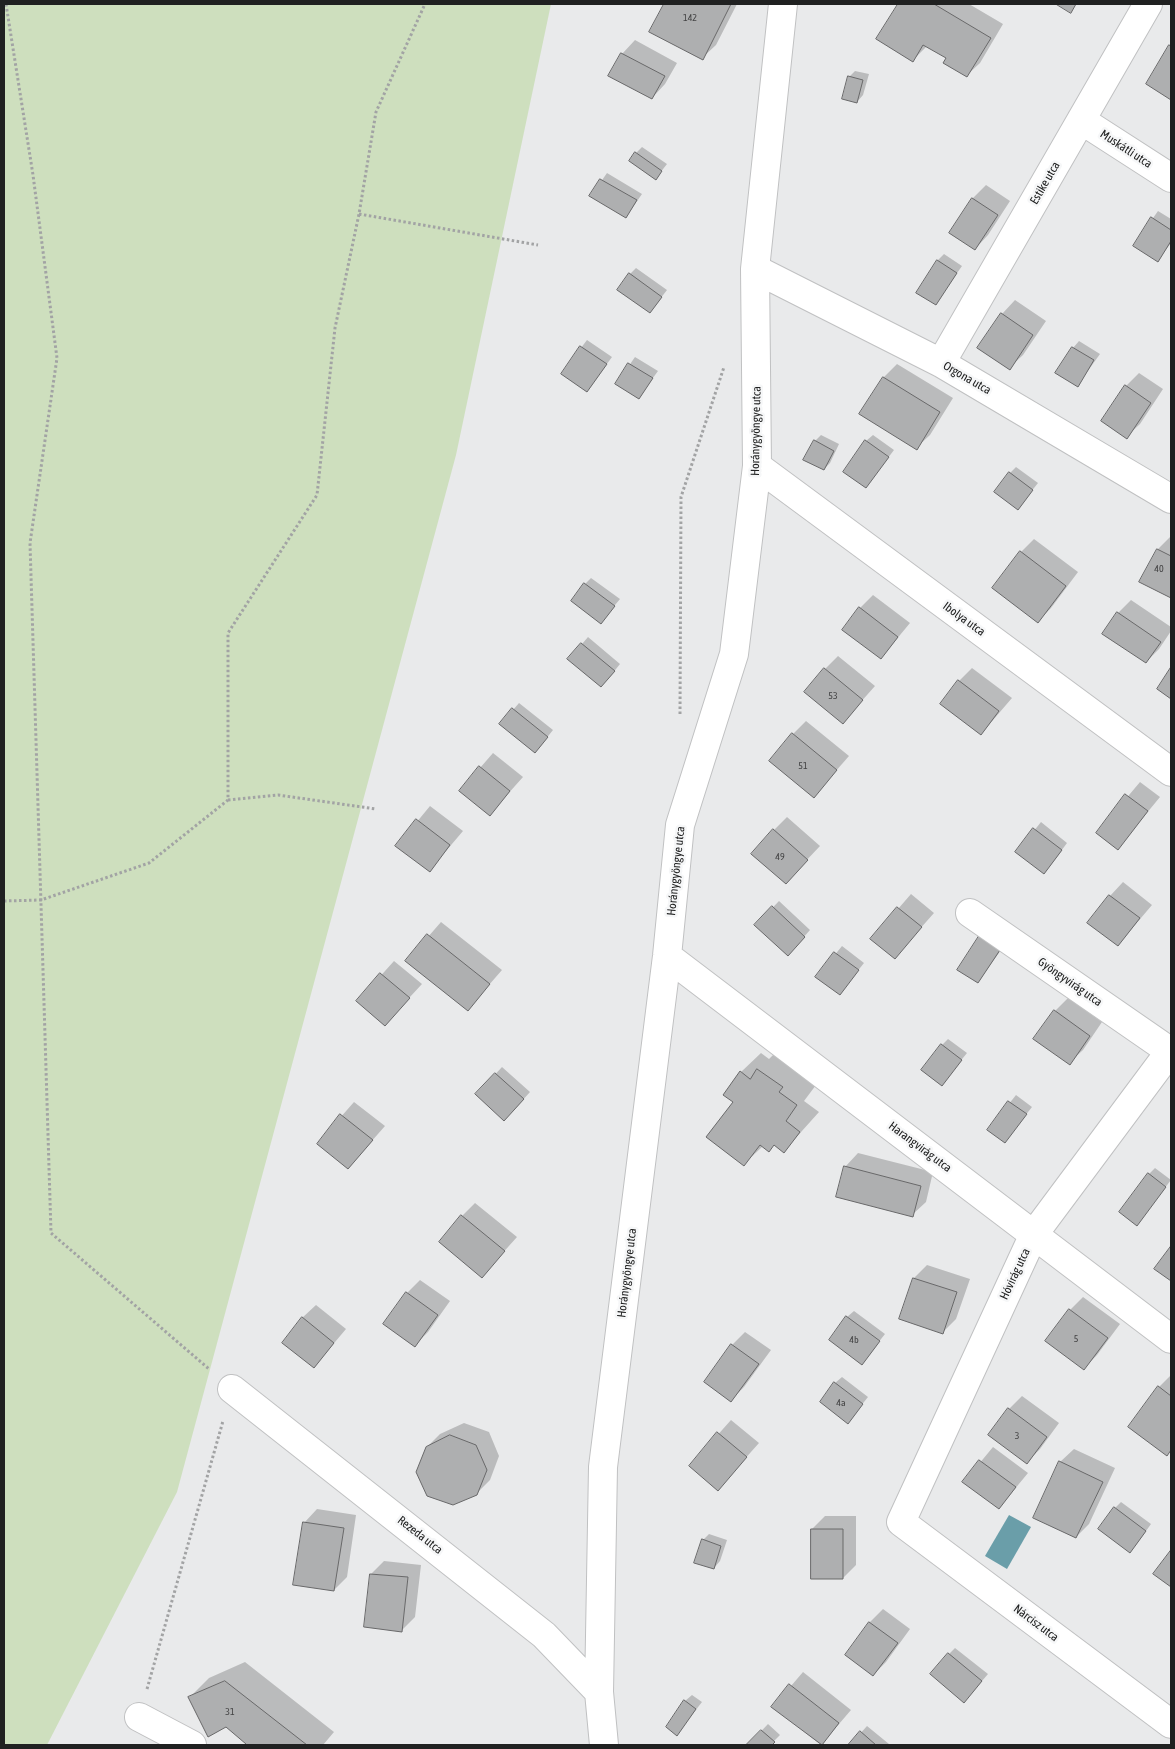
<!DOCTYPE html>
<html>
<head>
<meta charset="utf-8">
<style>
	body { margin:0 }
	#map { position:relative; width:1175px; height:1749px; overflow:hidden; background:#e9eaeb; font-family:"Asap Condensed",sans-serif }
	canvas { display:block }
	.frame { position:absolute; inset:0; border:5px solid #202121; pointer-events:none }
</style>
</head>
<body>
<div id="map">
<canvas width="1175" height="1749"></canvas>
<div class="frame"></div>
</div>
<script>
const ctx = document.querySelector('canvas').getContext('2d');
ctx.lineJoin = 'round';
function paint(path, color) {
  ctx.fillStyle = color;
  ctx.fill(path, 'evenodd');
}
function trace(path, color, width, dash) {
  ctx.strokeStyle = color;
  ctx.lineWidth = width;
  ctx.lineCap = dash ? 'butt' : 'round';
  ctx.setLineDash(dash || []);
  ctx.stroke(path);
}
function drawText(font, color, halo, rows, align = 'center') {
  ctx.font = font + ' "Asap Condensed",sans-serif';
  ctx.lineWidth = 5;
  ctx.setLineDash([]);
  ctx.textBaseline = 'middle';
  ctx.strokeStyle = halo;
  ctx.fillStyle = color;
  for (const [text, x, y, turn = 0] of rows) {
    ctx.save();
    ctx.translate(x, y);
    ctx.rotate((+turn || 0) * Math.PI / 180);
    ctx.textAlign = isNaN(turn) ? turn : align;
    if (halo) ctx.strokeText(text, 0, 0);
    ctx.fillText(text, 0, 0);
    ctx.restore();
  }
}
paint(new Path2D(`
	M 4,4 L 551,4 L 456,455 L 177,1492 L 47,1745 L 4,1745 Z`), '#cedfbe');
paint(new Path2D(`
	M 1009,1515 L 1031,1527 L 1007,1569 L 985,1556 Z`), '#6a9ea9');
paint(new Path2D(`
	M 665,4 L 737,4 L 716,45 L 702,58 L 651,32 Z
	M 899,4 L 969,4 L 1003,24 L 980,63 L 966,76 L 947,58 L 927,46 L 913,60 L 878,39 Z
	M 635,40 L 677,63 L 665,84 L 652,98 L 622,54 Z
	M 1171,44 L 1171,98 L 1148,84 Z
	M 855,71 L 869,74 L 863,95 L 857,102 L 849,77 Z
	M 642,147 L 667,164 L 656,178 L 636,153 Z
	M 607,173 L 642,194 L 626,217 L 591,196 Z
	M 986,185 L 1010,201 L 988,235 L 975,249 L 950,232 L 973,198 Z
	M 1158,211 L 1171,219 L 1171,243 L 1158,260 L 1134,245 Z
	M 944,254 L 962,266 L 936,303 L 938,260 Z
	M 636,268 L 667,290 L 650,312 L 630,274 Z
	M 1015,300 L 1046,321 L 1023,355 L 1009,368 L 1002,314 Z
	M 587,340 L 612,357 L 587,391 L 562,373 Z
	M 1079,341 L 1100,354 L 1077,386 L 1073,348 Z
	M 635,357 L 658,371 L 639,397 L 617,383 Z
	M 897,364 L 953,398 L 930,435 L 916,448 L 861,414 L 884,377 Z
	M 1139,373 L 1163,389 L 1140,424 L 1126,437 L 1126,386 Z
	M 821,435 L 839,444 L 830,463 L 824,469 L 815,441 Z
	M 873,435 L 894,450 L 866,487 L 866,441 Z
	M 1016,467 L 1038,483 L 1018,508 L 1010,473 Z
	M 1171,536 L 1171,597 L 1158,549 Z
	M 1034,539 L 1078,572 L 1051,608 L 1038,621 L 1021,552 Z
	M 591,578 L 620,599 L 601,622 L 585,584 Z
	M 873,595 L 910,623 L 881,658 L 860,608 Z
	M 1131,600 L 1171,627 L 1171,631 L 1159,649 L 1146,662 L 1118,613 Z
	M 588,637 L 620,664 L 608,679 L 582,644 Z
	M 838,656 L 875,686 L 843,722 L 825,669 Z
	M 972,668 L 1012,698 L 981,734 L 959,681 Z
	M 519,703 L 553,730 L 541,745 L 501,724 Z
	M 806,721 L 849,756 L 814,796 L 793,734 Z
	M 493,753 L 523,777 L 490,814 L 460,791 Z
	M 1140,782 L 1160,797 L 1118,848 L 1097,833 Z
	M 430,806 L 463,831 L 429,871 L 397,846 Z
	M 787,817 L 820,846 L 786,882 L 774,830 Z
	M 1041,822 L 1067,843 L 1050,866 L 1017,852 Z
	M 1123,882 L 1152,905 L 1118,945 L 1110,896 Z
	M 911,894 L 934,913 L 895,957 L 872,939 Z
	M 779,901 L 810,930 L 794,948 L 756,925 Z
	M 441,922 L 502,970 L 468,1009 L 407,961 Z
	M 980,936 L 1006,943 L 978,982 L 959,969 Z
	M 842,946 L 864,963 L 840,993 L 817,977 Z
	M 394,961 L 422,984 L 385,1024 L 358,1001 Z
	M 1068,998 L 1102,1022 L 1083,1050 L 1069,1063 L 1055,1011 Z
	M 948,1039 L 967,1053 L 942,1084 L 942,1045 Z
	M 778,1050 L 816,1085 L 804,1101 L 819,1112 L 784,1151 L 775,1144 L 763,1146 L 744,1164 L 735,1101 L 741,1072 L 761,1053 L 769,1059 Z
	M 502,1067 L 530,1092 L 511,1113 L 477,1094 Z
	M 1016,1095 L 1032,1107 L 1005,1141 L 989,1129 Z
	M 354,1102 L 385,1126 L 348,1168 L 318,1143 Z
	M 858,1153 L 933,1172 L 926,1202 L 912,1215 L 845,1167 Z
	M 1155,1168 L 1171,1180 L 1137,1224 L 1149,1174 Z
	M 475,1203 L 517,1237 L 482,1276 L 462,1216 Z
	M 927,1265 L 970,1279 L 956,1319 L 943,1332 L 914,1278 Z
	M 420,1280 L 450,1301 L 428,1332 L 415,1345 L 407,1293 Z
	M 1083,1297 L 1120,1324 L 1097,1355 L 1084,1368 L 1070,1310 Z
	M 316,1305 L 346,1329 L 314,1367 L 302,1318 Z
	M 854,1311 L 885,1334 L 862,1363 L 847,1317 Z
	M 745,1332 L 771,1350 L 744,1387 L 731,1400 L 732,1345 Z
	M 1171,1375 L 1171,1450 L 1167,1454 L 1159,1387 Z
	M 842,1377 L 868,1397 L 848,1422 L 835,1383 Z
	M 1022,1396 L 1059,1423 L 1040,1449 L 1027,1462 L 1009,1409 Z
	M 731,1420 L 759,1443 L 718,1489 L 690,1466 Z
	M 464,1423 L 489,1432 L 499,1456 L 490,1480 L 476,1494 L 427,1447 L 440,1434 Z
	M 993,1447 L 1028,1473 L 999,1508 L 964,1482 Z
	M 1074,1449 L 1115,1468 L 1089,1524 L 1076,1537 L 1060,1462 Z
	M 1121,1502 L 1151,1524 L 1136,1545 L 1115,1508 Z
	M 317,1509 L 356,1515 L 347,1577 L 334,1590 L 304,1523 Z
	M 825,1516 L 856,1516 L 856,1565 L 843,1578 L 812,1529 Z
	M 709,1534 L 727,1540 L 720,1561 L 714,1568 L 703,1540 Z
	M 384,1561 L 421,1565 L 415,1617 L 402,1630 L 371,1574 Z
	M 883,1609 L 910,1629 L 886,1662 L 873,1675 L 846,1655 L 870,1622 Z
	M 955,1648 L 988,1674 L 970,1695 L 949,1654 Z
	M 245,1662 L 334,1732 L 323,1745 L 246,1745 L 248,1743 L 190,1697 L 209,1678 Z
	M 803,1672 L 851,1710 L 821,1745 L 773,1707 Z
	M 692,1695 L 702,1702 L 677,1734 L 685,1701 Z
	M 768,1724 L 780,1735 L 770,1745 L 748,1745 Z
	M 867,1726 L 889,1744 L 889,1745 L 850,1745 Z`), '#0003');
const building = new Path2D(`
	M 664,4 L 731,4 L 703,60 L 649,32 Z
	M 898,4 L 934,4 L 991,38 L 967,77 L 943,63 L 946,58 L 923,45 L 913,62 L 876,39 Z
	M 1056,4 L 1076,4 L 1071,13 Z
	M 1169,45 L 1171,46 L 1171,100 L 1146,84 Z
	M 621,53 L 665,76 L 652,99 L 608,76 Z
	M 848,76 L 863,80 L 857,103 L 842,99 Z
	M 635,152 L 662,171 L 656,180 L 629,161 Z
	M 600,179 L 637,200 L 626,218 L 589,196 Z
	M 972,198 L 998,215 L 975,250 L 949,233 Z
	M 1151,217 L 1171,230 L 1171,241 L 1158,262 L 1133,246 Z
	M 937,260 L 957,273 L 936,305 L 916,293 Z
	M 629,273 L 662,297 L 650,313 L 617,290 Z
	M 1001,313 L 1033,335 L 1010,370 L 977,348 Z
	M 580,346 L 607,364 L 587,392 L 561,374 Z
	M 1072,347 L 1094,360 L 1078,387 L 1055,373 Z
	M 628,363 L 653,378 L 639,399 L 615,384 Z
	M 883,377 L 940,412 L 917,450 L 859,414 Z
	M 1125,385 L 1151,403 L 1127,439 L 1101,421 Z
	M 814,440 L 834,451 L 824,470 L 803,460 Z
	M 865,440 L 889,457 L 866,488 L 843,472 Z
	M 1009,472 L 1033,490 L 1018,510 L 994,492 Z
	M 1157,549 L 1171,556 L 1171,598 L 1139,582 Z
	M 1020,551 L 1066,586 L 1038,623 L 992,588 Z
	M 584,583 L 615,606 L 601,624 L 571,601 Z
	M 859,607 L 898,637 L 881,659 L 842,630 Z
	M 1117,612 L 1161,642 L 1146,663 L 1102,634 Z
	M 581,643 L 615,671 L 601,687 L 567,659 Z
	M 1171,667 L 1171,699 L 1157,689 Z
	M 824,668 L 863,700 L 843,724 L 804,692 Z
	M 958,680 L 999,711 L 981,735 L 940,704 Z
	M 512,708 L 548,737 L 535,753 L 499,724 Z
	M 792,733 L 837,770 L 814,798 L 769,761 Z
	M 479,766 L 510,791 L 490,816 L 459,791 Z
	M 1125,794 L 1148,811 L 1118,850 L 1096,833 Z
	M 416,819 L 450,845 L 430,872 L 395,846 Z
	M 1033,828 L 1062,850 L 1044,874 L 1015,852 Z
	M 773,829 L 808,860 L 786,884 L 751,854 Z
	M 1109,895 L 1140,918 L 1118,946 L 1087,923 Z
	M 772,906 L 805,937 L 788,956 L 754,925 Z
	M 897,907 L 922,927 L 895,959 L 870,939 Z
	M 427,934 L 490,984 L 468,1011 L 405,961 Z
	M 979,936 L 1000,950 L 978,983 L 957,970 Z
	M 834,952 L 859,970 L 840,995 L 815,977 Z
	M 380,973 L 410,998 L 385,1026 L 356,1001 Z
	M 1054,1010 L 1090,1036 L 1070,1065 L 1033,1039 Z
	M 941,1044 L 962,1060 L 942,1086 L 921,1070 Z
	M 757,1069 L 783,1087 L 779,1092 L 797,1105 L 786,1121 L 800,1132 L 784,1153 L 774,1145 L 769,1152 L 760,1145 L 744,1166 L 706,1137 L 733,1102 L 723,1095 L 740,1071 L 750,1079 Z
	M 495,1073 L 524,1099 L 504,1121 L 475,1094 Z
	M 1008,1101 L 1027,1114 L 1005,1143 L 987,1130 Z
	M 340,1114 L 373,1140 L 348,1169 L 317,1144 Z
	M 844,1166 L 921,1186 L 913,1217 L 836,1197 Z
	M 1148,1173 L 1166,1187 L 1137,1226 L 1119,1212 Z
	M 461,1215 L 505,1251 L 482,1278 L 439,1242 Z
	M 1171,1246 L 1171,1281 L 1154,1269 Z
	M 913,1278 L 957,1292 L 943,1334 L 899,1319 Z
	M 406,1292 L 438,1315 L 415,1347 L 383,1324 Z
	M 1069,1309 L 1108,1338 L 1084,1370 L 1045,1341 Z
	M 846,1316 L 880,1341 L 862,1365 L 829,1340 Z
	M 302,1317 L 334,1343 L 314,1368 L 282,1343 Z
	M 731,1344 L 759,1364 L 731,1402 L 704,1382 Z
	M 834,1382 L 863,1404 L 848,1424 L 820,1402 Z
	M 1158,1386 L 1171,1396 L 1171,1450 L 1167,1456 L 1128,1427 Z
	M 1008,1408 L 1047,1437 L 1027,1464 L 988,1435 Z
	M 717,1432 L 747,1457 L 718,1491 L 689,1466 Z
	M 450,1435 L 476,1445 L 487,1470 L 477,1495 L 453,1505 L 427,1496 L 416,1472 L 426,1447 Z
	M 979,1460 L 1016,1487 L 999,1509 L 962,1482 Z
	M 1059,1461 L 1103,1482 L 1076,1538 L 1033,1518 Z
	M 1114,1507 L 1146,1531 L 1130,1553 L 1098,1529 Z
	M 303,1522 L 344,1528 L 334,1591 L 293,1585 Z
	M 811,1529 L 843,1529 L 843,1579 L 811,1579 Z
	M 702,1539 L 721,1546 L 714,1569 L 694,1563 Z
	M 1171,1550 L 1171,1587 L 1153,1574 Z
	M 370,1574 L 408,1577 L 402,1632 L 364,1627 Z
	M 869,1622 L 898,1643 L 873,1676 L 845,1655 Z
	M 948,1653 L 982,1681 L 964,1703 L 930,1674 Z
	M 225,1681 L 307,1745 L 245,1745 L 246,1744 L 226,1727 L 208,1737 L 188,1697 Z
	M 789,1684 L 839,1723 L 822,1745 L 771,1707 Z
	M 684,1700 L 696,1709 L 677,1736 L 666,1727 Z
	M 761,1730 L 775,1742 L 772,1745 L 746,1745 Z
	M 860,1731 L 876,1745 L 848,1745 Z`);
paint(building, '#aeafb0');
trace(building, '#686869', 1);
const minor = new Path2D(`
	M 1081,120 L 1171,178
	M 755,269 L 941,363 L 1171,499
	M 941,363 L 1148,4
	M 757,466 L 1171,772
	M 970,913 L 1171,1052
	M 667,956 L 1171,1339
	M 1171,1050 L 1034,1234 L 901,1522 L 1171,1724
	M 232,1389 L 544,1635 L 599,1692
	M 139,1717 L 192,1745
	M 604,1745 L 599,1692 L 603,1467 L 667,956 L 680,825 L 734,654 L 757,466 L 755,269 L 783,4`);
trace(minor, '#c0c1c2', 30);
trace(new Path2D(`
	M 6,4 L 33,175 L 57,358 L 30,543 L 51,1233 L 209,1369
	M 359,214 L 538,245
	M 680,714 L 681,497 L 724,367
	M 228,800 L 278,795 L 376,809
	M 4,901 L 41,900 L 149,863 L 228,800 L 228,633 L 317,495 L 335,328 L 359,214 L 376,112 L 425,4
	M 147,1689 L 223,1421`), '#a2a3a4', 3, [2.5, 2.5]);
trace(minor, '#fff', 28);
drawText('10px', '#444445', null, [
	["142",690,18],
	["40",1159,569],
	["53",833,696],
	["51",803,766],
	["49",780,857],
	["5",1076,1339],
	["4b",854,1340],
	["4a",841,1403],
	["3",1017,1436],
	["31",230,1712]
]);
drawText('12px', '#202121', '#f6f7f8', [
	["Muskátli utca",1126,149,33],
	["Estike utca",1045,183,-60],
	["Orgona utca",967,378,30],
	["Horánygyöngye utca",756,431,-89],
	["Ibolya utca",964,619,36],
	["Horánygyöngye utca",676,871,-84],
	["Gyöngyvirág utca",1070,982,35],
	["Harangvirág utca",920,1147,37],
	["Horánygyöngye utca",627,1273,-83],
	["Hóvirág utca",1015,1274,-65],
	["Rezeda utca",420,1535,38],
	["Nárcisz utca",1036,1623,37]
]);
</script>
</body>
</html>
